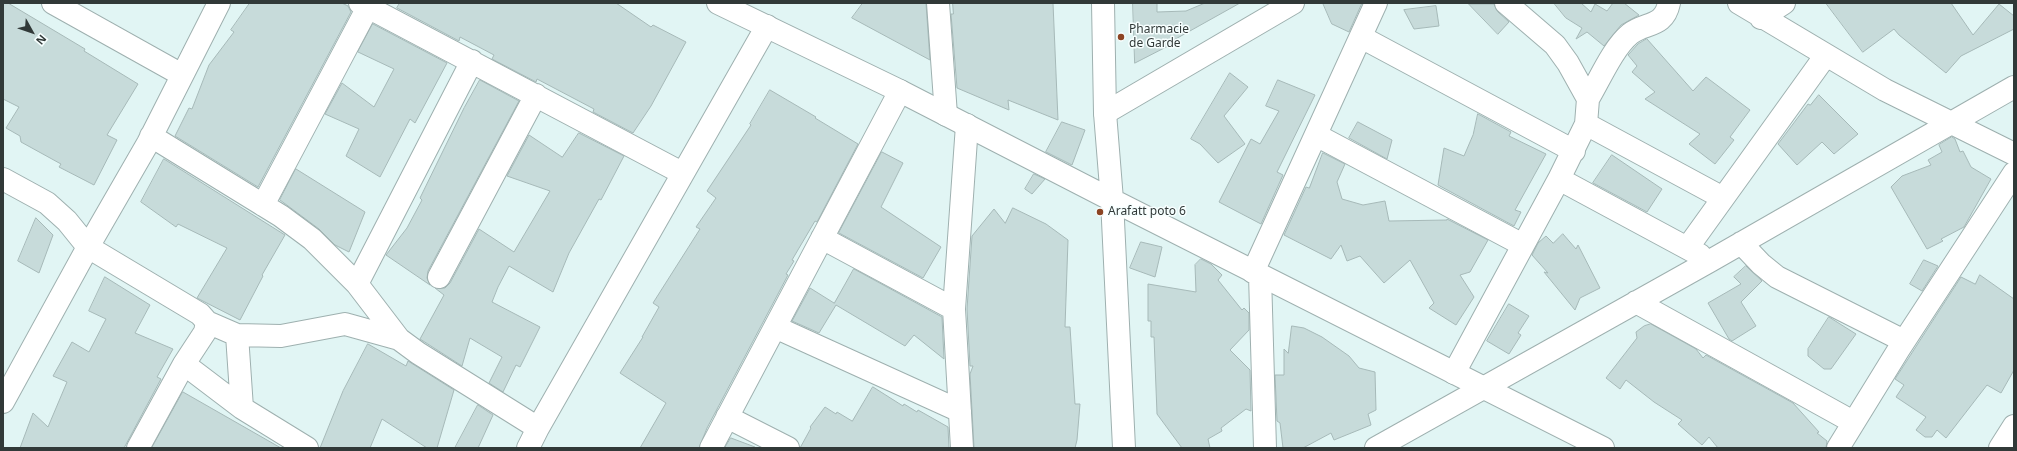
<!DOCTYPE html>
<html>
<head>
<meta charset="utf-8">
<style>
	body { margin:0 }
	#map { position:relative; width:2017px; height:451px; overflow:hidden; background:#e1f5f4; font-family:"Noto Sans",sans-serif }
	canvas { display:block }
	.frame { position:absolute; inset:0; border:4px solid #313938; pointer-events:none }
	.north { position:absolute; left:12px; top:12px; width:40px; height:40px; -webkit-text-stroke:3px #f7ffff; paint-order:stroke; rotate:130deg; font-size:11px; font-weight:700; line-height:16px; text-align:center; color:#313938 }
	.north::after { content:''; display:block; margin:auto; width:14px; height:18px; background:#313938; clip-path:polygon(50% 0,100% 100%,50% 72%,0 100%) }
</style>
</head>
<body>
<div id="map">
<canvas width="2017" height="451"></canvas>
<div class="frame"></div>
<div class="north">N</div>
</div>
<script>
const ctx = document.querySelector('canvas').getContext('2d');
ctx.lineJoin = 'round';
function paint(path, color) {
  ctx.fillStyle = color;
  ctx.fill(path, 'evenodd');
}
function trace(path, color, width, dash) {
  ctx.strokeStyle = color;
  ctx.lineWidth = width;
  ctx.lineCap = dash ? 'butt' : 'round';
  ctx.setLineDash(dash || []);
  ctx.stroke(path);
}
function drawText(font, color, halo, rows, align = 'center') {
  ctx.font = font + ' "Noto Sans",sans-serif';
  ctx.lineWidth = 3;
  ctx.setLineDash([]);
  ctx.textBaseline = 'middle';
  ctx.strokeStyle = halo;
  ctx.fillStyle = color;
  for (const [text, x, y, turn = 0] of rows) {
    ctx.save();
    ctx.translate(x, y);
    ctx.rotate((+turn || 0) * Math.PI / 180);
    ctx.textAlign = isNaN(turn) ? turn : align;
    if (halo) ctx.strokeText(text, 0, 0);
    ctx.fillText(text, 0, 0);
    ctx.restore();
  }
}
const building = new Path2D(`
	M 3,3 L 8,3 L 85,49 L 84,51 L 138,84 L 107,135 L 117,140 L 94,185 L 59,167 L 61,164 L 21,142 L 20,136 L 6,128 L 19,107 L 3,99 Z
	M 250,3 L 342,3 L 348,6 L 351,12 L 258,187 L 175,136 L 189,108 L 192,109 L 209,65 L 234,32 L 231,30 Z
	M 400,3 L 616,3 L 651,27 L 653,25 L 686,42 L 651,106 L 633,133 L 593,112 L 594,109 L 537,79 L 536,82 L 492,59 L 494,55 L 460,37 L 459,41 L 397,8 Z
	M 863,3 L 926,3 L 930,60 L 852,18 Z
	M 953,3 L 1053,3 L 1058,120 L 1008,100 L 1009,110 L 957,88 L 951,14 L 953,14 Z
	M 1133,3 L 1157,3 L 1157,12 L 1186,11 L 1205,3 L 1240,3 L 1172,41 L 1172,44 L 1135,63 Z
	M 1323,3 L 1362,3 L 1349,32 L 1332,24 Z
	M 1554,3 L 1581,3 L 1591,12 L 1595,4 L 1607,11 L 1613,3 L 1624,3 L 1639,15 L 1621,25 L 1604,46 L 1587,32 L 1576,39 L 1582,28 L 1566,18 Z
	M 1826,3 L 1951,3 L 1973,35 L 1999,4 L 2014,16 L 2014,29 L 1961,56 L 1946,73 L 1899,35 L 1894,29 L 1863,52 Z
	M 1469,4 L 1494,4 L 1498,12 L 1509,22 L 1498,34 Z
	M 1436,6 L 1439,26 L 1414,29 L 1404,10 Z
	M 373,24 L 447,63 L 415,123 L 410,119 L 380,177 L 346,156 L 359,129 L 325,114 L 342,83 L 374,107 L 394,69 L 358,52 Z
	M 1647,39 L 1693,91 L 1706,77 L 1750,110 L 1730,137 L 1734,140 L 1715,164 L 1689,144 L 1700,134 L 1645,99 L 1655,92 L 1632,72 L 1637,66 L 1628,55 L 1638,44 Z
	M 1230,73 L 1248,87 L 1224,116 L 1245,144 L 1218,163 L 1200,144 L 1191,139 Z
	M 480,80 L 519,101 L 428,271 L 427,278 L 430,285 L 386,255 L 407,228 L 422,200 L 420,198 L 464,108 Z
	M 1278,80 L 1315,95 L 1277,172 L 1283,175 L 1261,224 L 1219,202 L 1251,139 L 1260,144 L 1279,111 L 1266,106 Z
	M 770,90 L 816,117 L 815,118 L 858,144 L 817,222 L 815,221 L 792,260 L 794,261 L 786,274 L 788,275 L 707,428 L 699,448 L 640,448 L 666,403 L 620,373 L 643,337 L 642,337 L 659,307 L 653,303 L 700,229 L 696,227 L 716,198 L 707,191 L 751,125 L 750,124 Z
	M 1819,95 L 1858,134 L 1834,154 L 1822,142 L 1797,165 L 1778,144 L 1808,104 L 1810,105 Z
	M 1478,114 L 1511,132 L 1509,136 L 1546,154 L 1515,210 L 1521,212 L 1514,226 L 1438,185 L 1444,148 L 1464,156 L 1473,135 Z
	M 1062,122 L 1085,130 L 1072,165 L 1046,152 Z
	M 1358,122 L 1392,140 L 1387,159 L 1349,138 Z
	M 579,133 L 624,156 L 601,200 L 599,199 L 569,253 L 553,292 L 509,266 L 498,287 L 492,302 L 540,327 L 520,367 L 516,365 L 503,392 L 489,383 L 502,357 L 470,338 L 462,366 L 420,339 L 444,295 L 435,288 L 445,288 L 450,283 L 479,229 L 514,252 L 550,191 L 507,176 L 529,135 L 562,157 Z
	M 1952,137 L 1955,139 L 1960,152 L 1963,151 L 1971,167 L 1991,179 L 1964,227 L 1941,239 L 1943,241 L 1927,249 L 1891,187 L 1902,176 L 1931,165 L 1928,160 L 1942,152 L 1939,145 Z
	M 882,152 L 903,163 L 881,207 L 941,247 L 923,278 L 839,233 Z
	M 1323,153 L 1345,164 L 1337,182 L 1342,199 L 1363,205 L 1385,201 L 1389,221 L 1447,220 L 1447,219 L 1488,240 L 1470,272 L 1460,275 L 1474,297 L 1456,325 L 1429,308 L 1434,303 L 1410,260 L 1384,283 L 1360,256 L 1347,261 L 1341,245 L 1331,259 L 1284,235 L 1306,187 L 1309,188 Z
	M 1612,155 L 1662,189 L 1647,212 L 1593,183 Z
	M 164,159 L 285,235 L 262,275 L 263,276 L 240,320 L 197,298 L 227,248 L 178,224 L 176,227 L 141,202 Z
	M 296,169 L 365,212 L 349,252 L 335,245 L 319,229 L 280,200 Z
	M 1034,174 L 1045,179 L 1032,194 L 1025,189 Z
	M 1013,208 L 1046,224 L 1068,240 L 1065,327 L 1070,327 L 1075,404 L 1080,404 L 1077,440 L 1075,448 L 974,448 L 970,374 L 973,366 L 970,366 L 967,309 L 972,236 L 994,209 L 1005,223 Z
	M 36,218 L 53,235 L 39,273 L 18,261 Z
	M 1563,234 L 1576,249 L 1578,245 L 1600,288 L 1580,298 L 1575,310 L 1544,272 L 1548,273 L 1532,255 L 1538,243 L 1546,236 L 1553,243 Z
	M 1141,242 L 1162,247 L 1155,277 L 1130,268 Z
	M 1201,259 L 1211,264 L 1222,275 L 1218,280 L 1242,310 L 1244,308 L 1249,313 L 1249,330 L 1230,350 L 1250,370 L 1251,411 L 1246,409 L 1221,428 L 1222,431 L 1208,439 L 1210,448 L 1182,448 L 1157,414 L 1154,337 L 1151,337 L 1151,321 L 1148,321 L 1148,284 L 1196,292 L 1195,265 Z
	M 1924,260 L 1938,266 L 1922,291 L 1910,284 Z
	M 1746,266 L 1762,281 L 1741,302 L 1756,326 L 1732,341 L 1729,339 L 1708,303 L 1741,284 L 1734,277 Z
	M 854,269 L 942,317 L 944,359 L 914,335 L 905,346 L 836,305 L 819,333 L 792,321 L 810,288 L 834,303 Z
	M 1980,275 L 2014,299 L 2014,370 L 2001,393 L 1987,385 L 1946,438 L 1937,430 L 1932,437 L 1925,437 L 1916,430 L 1926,417 L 1896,397 L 1904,385 L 1895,379 L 1961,277 L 1975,284 Z
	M 105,277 L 150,305 L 135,333 L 173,349 L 157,377 L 161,379 L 124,448 L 20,448 L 33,413 L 48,427 L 67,382 L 53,376 L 72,342 L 89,352 L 106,319 L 89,311 Z
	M 1509,304 L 1529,316 L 1518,333 L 1521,335 L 1509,354 L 1487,341 Z
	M 1829,317 L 1856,334 L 1831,369 L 1824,369 L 1808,356 L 1808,349 Z
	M 1651,324 L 1696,349 L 1703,358 L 1706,355 L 1793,403 L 1819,432 L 1817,433 L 1827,441 L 1826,448 L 1718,448 L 1709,437 L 1702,445 L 1678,424 L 1682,420 L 1654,402 L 1626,380 L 1620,389 L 1606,378 L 1637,338 L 1636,332 L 1644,326 Z
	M 1292,326 L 1304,328 L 1322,337 L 1349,356 L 1359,368 L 1375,372 L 1376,410 L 1368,414 L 1371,425 L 1334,440 L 1331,433 L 1303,448 L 1283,448 L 1280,423 L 1277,421 L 1275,375 L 1284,375 L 1284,349 L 1288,353 Z
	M 368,344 L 406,366 L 408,361 L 454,390 L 437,448 L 427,448 L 382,419 L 370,448 L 320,448 L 343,391 Z
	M 873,387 L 903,406 L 904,404 L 917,412 L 918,410 L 948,427 L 949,448 L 800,448 L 811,428 L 810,427 L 825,407 L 836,414 L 837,412 L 852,421 Z
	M 183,392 L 281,448 L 152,448 Z
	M 478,405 L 493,415 L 478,448 L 455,448 Z
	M 731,438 L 755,447 L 755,448 L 725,448 Z`);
paint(building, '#c7dbda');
trace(building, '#a6b9b8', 1);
const minor = new Path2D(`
	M 53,3 L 182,75
	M 360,3 L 682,173
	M 938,3 L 946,115
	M 1739,3 L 1885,90 L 2014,154
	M 1761,18 L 1784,3
	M 1361,37 L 1574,151
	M 1588,99 C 1600,79 1613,48 1630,34 C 1645,22 1664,28 1669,3
	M 1105,113 L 1293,3
	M 1586,124 L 1723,198
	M 1316,135 L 1523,245
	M 151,136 L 281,216 L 312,239 L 357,284 L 399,339 L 418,353 L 538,428
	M 3,179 L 47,203 L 67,221 L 88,247 L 200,314 L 207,322 L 237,335 L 281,336 L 345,324 L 399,339
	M 1559,179 L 1700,255
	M 263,205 L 368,7
	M 822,238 L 954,309
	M 1741,243 L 1761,264 L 1777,277 L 1904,341
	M 1688,247 L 1826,55
	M 1253,272 L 1376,3
	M 1260,275 L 1265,448
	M 439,277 L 536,95
	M 357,284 L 472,61
	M 1636,302 L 1853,422
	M 775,327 L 960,411
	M 237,335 L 242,408
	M 184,364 L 242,408 L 307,448
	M 1454,373 L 1559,179 L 1586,124 L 1588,99 L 1568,63 L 1555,45 L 1506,3
	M 3,402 L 88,247 L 148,143 L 219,3
	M 727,417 L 788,448
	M 138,448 L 184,364 L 205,332 L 207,322
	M 528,448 L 538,428 L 767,26
	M 711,448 L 900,91
	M 962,448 L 954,309 L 967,125
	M 1376,448 L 1710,261 L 2014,87
	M 1838,448 L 1899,349 L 2014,173
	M 2000,448 L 2014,426`);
const tertiary = new Path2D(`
	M 718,3 L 900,91 L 1112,200 L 1603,448
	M 1103,3 L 1105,113 L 1112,200 L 1124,448`);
trace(minor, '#9eb0af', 24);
trace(tertiary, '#9eb0af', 24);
trace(minor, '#fff', 22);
trace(tertiary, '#fff', 22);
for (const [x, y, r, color] of [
	[1121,37,4,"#8c4423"],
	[1100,212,4,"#8c4423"]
]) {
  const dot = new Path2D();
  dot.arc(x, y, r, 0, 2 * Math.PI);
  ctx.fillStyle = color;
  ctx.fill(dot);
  trace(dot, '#f7ffff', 1.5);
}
drawText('12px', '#313938', '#f7ffff', [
	["Pharmacie",1129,30],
	["de Garde",1129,44],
	["Arafatt poto 6",1108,212]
], 'left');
</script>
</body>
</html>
